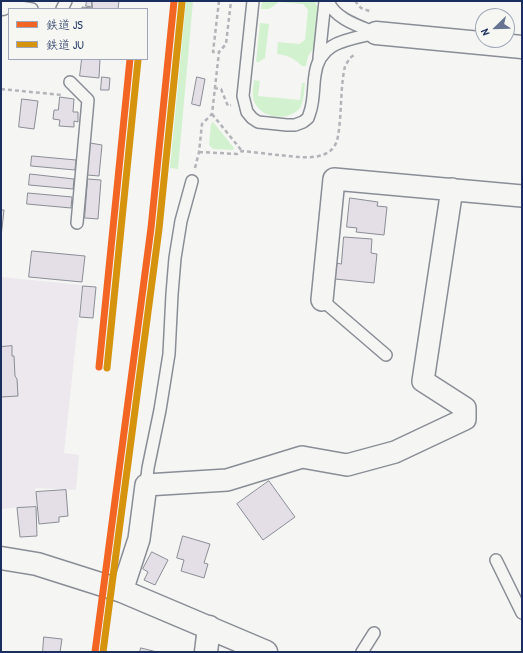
<!DOCTYPE html>
<html>
<head>
<meta charset="utf-8">
<style>
	body { margin:0 }
	#map { position:relative; width:523px; height:653px; overflow:hidden; background:#f5f5f3; font-family:"Patrick Hand","Klee One",sans-serif }
	canvas { display:block }
	.frame { position:absolute; inset:0; border:2px solid #1b2f5e; pointer-events:none }
	.legend { position:absolute; left:8px; top:8px; width:140px; height:52px; box-sizing:border-box; background:#f6f6f2; border:1px solid #9ea6b7; margin:0; padding:5px 7px; list-style:none; font-size:12px; color:#1b2f5e }
	.legend li { display:flex; align-items:center; gap:8px; height:20px }
	.legend b { width:20px; border:1px solid #9ea6b7 }
	.north { position:absolute; left:475px; top:8px; width:40px; height:40px; box-sizing:border-box; background:#f6f6f2; border:1px solid #9ea6b7; border-radius:50%; rotate:247deg; font-size:11px; font-weight:700; line-height:16px; text-align:center; color:#1b2f5e }
	.north::after { content:''; display:block; margin:auto; width:14px; height:18px; background:#677492; clip-path:polygon(50% 0,100% 100%,50% 72%,0 100%) }
</style>
</head>
<body>
<div id="map">
<canvas width="523" height="653"></canvas>
<div class="frame"></div>
<ul class="legend">
<li><b style="height:5px;background:#f26522"></b>鉄道 JS</li>
<li><b style="height:5px;background:#d6940e"></b>鉄道 JU</li>
</ul>
<div class="north">N</div>
</div>
<script>
const ctx = document.querySelector('canvas').getContext('2d');
ctx.lineJoin = 'round';
function paint(path, color) {
  ctx.fillStyle = color;
  ctx.fill(path, 'evenodd');
}
function trace(path, color, width, dash) {
  ctx.strokeStyle = color;
  ctx.lineWidth = width;
  ctx.lineCap = dash ? 'butt' : 'round';
  ctx.setLineDash(dash || []);
  ctx.stroke(path);
}
paint(new Path2D(`
	M 1,277 L 82,285 L 64,453 L 79,455 L 76,490 L 35,488 L 37,506 L 1,509 Z`), '#ede8ee');
paint(new Path2D(`
	M 186,1 L 193,1 L 178,169 L 170,168 Z
	M 262,1 L 315,1 L 319,11 L 316,45 L 308,56 L 306,66 L 302,66 C 294,58 288,55 277,54 L 278,42 L 299,44 L 305,40 L 308,10 L 303,4 L 279,2 L 269,9 L 261,9 Z
	M 260,23 L 269,24 L 265,58 L 259,62 L 256,62 Z
	M 254,80 L 260,81 L 258,96 L 300,100 L 302,83 L 305,83 C 304,91 304,101 300,108 C 290,121 264,119 256,105 C 251,98 253,89 254,80 Z
	M 213,122 L 234,148 L 233,150 L 213,149 L 209,145 L 211,124 Z`), '#d2f1ce');
const building = new Path2D(`
	M 87,1 L 92,1 L 92,7 L 86,6 Z
	M 92,1 L 119,1 L 118,9 L 82,9 L 82,7 L 92,8 Z
	M 82,59 L 100,59 L 99,78 L 80,76 Z
	M 102,77 L 110,78 L 109,90 L 101,90 Z
	M 197,77 L 205,79 L 200,106 L 192,104 Z
	M 60,97 L 74,99 L 73,112 L 78,112 L 78,122 L 74,121 L 74,127 L 59,126 L 60,120 L 53,119 L 54,110 L 58,110 Z
	M 22,99 L 38,101 L 34,129 L 19,127 Z
	M 90,143 L 102,145 L 99,176 L 87,175 Z
	M 32,156 L 76,160 L 75,170 L 31,166 Z
	M 30,174 L 74,179 L 73,189 L 29,185 Z
	M 88,179 L 101,180 L 98,219 L 85,218 Z
	M 28,193 L 72,197 L 71,208 L 27,204 Z
	M 350,198 L 378,202 L 377,206 L 387,207 L 384,235 L 356,232 L 357,228 L 347,227 Z
	M 1,210 L 4,210 L 1,237 Z
	M 344,237 L 372,239 L 371,253 L 377,254 L 374,283 L 335,279 L 337,263 L 341,264 Z
	M 32,251 L 85,256 L 82,282 L 29,277 Z
	M 83,286 L 96,287 L 93,318 L 80,317 Z
	M 12,346 L 12,356 L 14,356 L 15,376 L 17,379 L 18,396 L 1,397 L 1,347 Z
	M 269,481 L 295,517 L 263,540 L 237,504 Z
	M 66,490 L 68,516 L 59,517 L 59,522 L 39,524 L 36,492 Z
	M 36,507 L 37,536 L 20,537 L 17,508 Z
	M 183,536 L 210,544 L 204,563 L 208,564 L 204,578 L 181,571 L 184,560 L 177,558 Z
	M 152,552 L 168,560 L 155,585 L 144,580 L 148,572 L 143,569 Z
	M 44,637 L 62,639 L 60,652 L 43,652 Z
	M 141,648 L 157,652 L 140,652 Z`);
paint(building, '#e4dee6');
trace(building, '#898d95', 1);
const lane = new Path2D(`
	M 253,1 L 243,96 L 247,112 L 252,118 L 258,122 L 287,125 L 295,125 L 303,122 L 308,118 L 310,112 C 314,101 313,88 315,75 C 319,41 348,40 376,33
	M 328,1 C 335,19 359,26 376,33
	M 2,4 L 32,9
	M 62,9 L 66,1
	M 319,58 L 325,1
	M 70,82 L 88,100 L 77,223
	M 322,300 L 386,355
	M 146,485 L 148,468 L 160,410 L 169,354 L 172,294 L 175,258 L 181,221 L 192,181
	M 496,560 L 522,613
	M 362,652 L 374,633`);
const street = new Path2D(`
	M 322,300 L 334,179 L 522,196
	M 122,591 L 139,539 L 146,485 L 227,480 L 302,457 L 347,465 L 395,452 L 465,419 L 465,408 L 423,381 L 452,189`);
const secondary = new Path2D(`
	M 1,4 L 2,4
	M 376,33 L 522,47
	M 1,558 L 37,564 L 122,591 L 266,652
	M 206,652 L 209,627`);
trace(lane, '#898d95', 14);
trace(street, '#898d95', 24);
trace(secondary, '#898d95', 25);
trace(new Path2D(`
	M 219,1 L 213,52 L 219,52
	M 355,1 L 361,8 L 372,12
	M 214,88 L 221,89 L 228,106 L 231,105
	M 1,89 L 62,95
	M 212,114 L 242,151
	M 199,152 L 237,154 L 242,151 C 254,152 267,154 279,155 C 299,157 334,164 338,136 C 342,113 340,89 345,66 L 350,58 L 354,55
	M 195,168 L 199,152 L 202,124 L 212,114 L 219,52 L 226,44 L 231,1`), '#b2b4b9', 2.5, [4, 3]);
trace(lane, '#f5f5f3', 11);
trace(street, '#f5f5f3', 21);
trace(secondary, '#f5f5f3', 22);
trace(new Path2D(`
	M 99,367 L 130,59
	M 95,652 L 151,228 L 174,1`), '#f26522', 7);
trace(new Path2D(`
	M 107,368 L 138,60
	M 103,652 L 159,229 L 182,2`), '#d6940e', 7);
</script>
</body>
</html>
